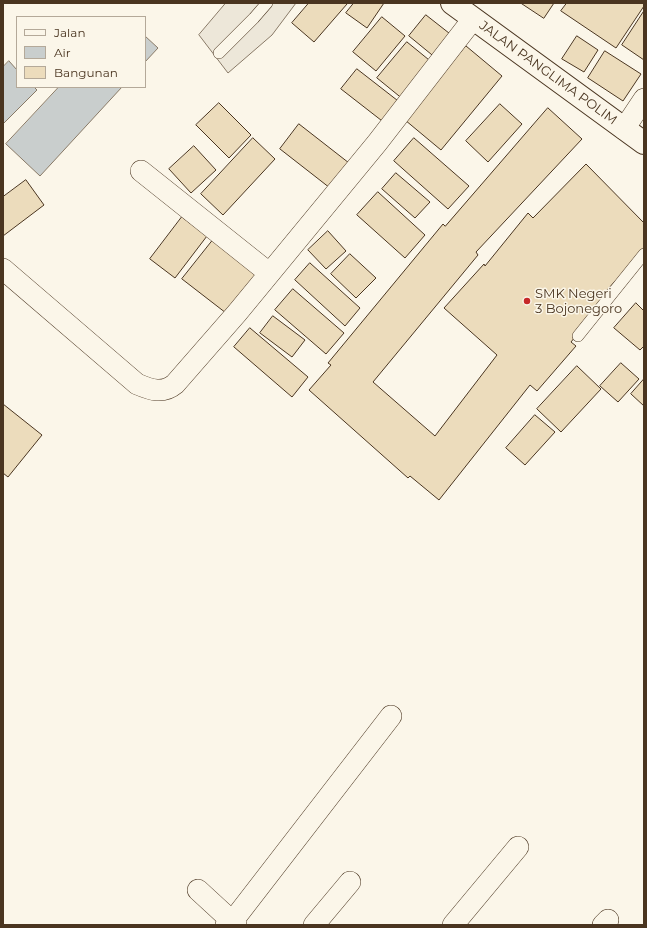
<!DOCTYPE html>
<html>
<head>
<meta charset="utf-8">
<style>
	body { margin:0 }
	#map { position:relative; width:647px; height:928px; overflow:hidden; background:#fbf6e9; font-family:Montserrat,sans-serif }
	canvas { display:block }
	.frame { position:absolute; inset:0; border:4px solid #4a3520; pointer-events:none }
	.legend { position:absolute; left:16px; top:16px; width:130px; height:72px; box-sizing:border-box; background:#fbf6e9; border:1px solid #b4a999; margin:0; padding:5px 7px; list-style:none; font-size:12px; color:#4a3520 }
	.legend li { display:flex; align-items:center; gap:8px; height:20px }
	.legend b { width:20px; border:1px solid #b4a999 }
</style>
</head>
<body>
<div id="map">
<canvas width="647" height="928"></canvas>
<div class="frame"></div>
<ul class="legend">
<li><b style="height:5px;background:#fbf6e9"></b>Jalan</li>
<li><b style="height:11px;background:#c9cecd"></b>Air</li>
<li><b style="height:11px;background:#ecdcbc"></b>Bangunan</li>
</ul>
</div>
<script>
const ctx = document.querySelector('canvas').getContext('2d');
ctx.lineJoin = 'round';
function paint(path, color) {
  ctx.fillStyle = color;
  ctx.fill(path, 'evenodd');
}
function trace(path, color, width, dash) {
  ctx.strokeStyle = color;
  ctx.lineWidth = width;
  ctx.lineCap = dash ? 'butt' : 'round';
  ctx.setLineDash(dash || []);
  ctx.stroke(path);
}
function drawText(font, color, halo, rows, align = 'center') {
  ctx.font = font + ' Montserrat,sans-serif';
  ctx.lineWidth = 3;
  ctx.setLineDash([]);
  ctx.textBaseline = 'middle';
  ctx.strokeStyle = halo;
  ctx.fillStyle = color;
  for (const [text, x, y, turn = 0] of rows) {
    ctx.save();
    ctx.translate(x, y);
    ctx.rotate((+turn || 0) * Math.PI / 180);
    ctx.textAlign = isNaN(turn) ? turn : align;
    if (halo) ctx.strokeText(text, 0, 0);
    ctx.fillText(text, 0, 0);
    ctx.restore();
  }
}
const parking = new Path2D(`
	M 226,3 L 296,3 L 272,35 L 228,73 L 199,35 Z`);
paint(parking, '#ede7d9');
trace(parking, '#887966', 1);
const water = new Path2D(`
	M 145,36 L 158,48 L 145,62 Z
	M 9,61 L 17,70 L 17,87 L 34,87 L 37,90 L 3,124 L 3,67 Z
	M 59,87 L 122,87 L 40,176 L 6,144 Z`);
paint(water, '#c9cecd');
trace(water, '#887966', 1);
const building = new Path2D(`
	M 309,3 L 346,3 L 347,4 L 314,42 L 292,23 Z
	M 354,3 L 384,3 L 367,28 L 346,13 Z
	M 521,3 L 554,3 L 544,18 Z
	M 567,3 L 644,3 L 644,6 L 616,48 L 561,11 Z
	M 644,11 L 644,60 L 622,45 Z
	M 426,15 L 454,37 L 437,59 L 409,36 Z
	M 382,17 L 405,36 L 376,71 L 353,52 Z
	M 577,36 L 598,50 L 584,72 L 562,59 Z
	M 407,42 L 434,64 L 404,100 L 377,78 Z
	M 466,46 L 502,76 L 441,150 L 405,120 Z
	M 605,51 L 641,74 L 623,101 L 588,78 Z
	M 357,69 L 402,104 L 386,124 L 341,89 Z
	M 219,103 L 251,135 L 229,158 L 196,125 Z
	M 500,104 L 522,124 L 488,162 L 466,141 Z
	M 548,108 L 582,139 L 476,252 L 478,255 L 373,382 L 435,436 L 497,355 L 444,308 L 484,264 L 485,266 L 528,213 L 533,218 L 586,164 L 644,223 L 644,250 L 607,290 L 610,293 L 571,342 L 576,346 L 537,391 L 530,385 L 439,500 L 410,476 L 408,478 L 309,390 L 331,365 L 328,363 L 443,224 L 445,226 Z
	M 299,124 L 349,163 L 330,188 L 280,149 Z
	M 253,138 L 275,159 L 223,215 L 201,194 Z
	M 414,138 L 469,186 L 448,209 L 394,161 Z
	M 194,146 L 216,170 L 191,193 L 169,169 Z
	M 396,173 L 430,202 L 415,218 L 382,189 Z
	M 26,180 L 44,205 L 3,236 L 3,197 Z
	M 378,192 L 425,235 L 405,258 L 357,215 Z
	M 182,217 L 207,236 L 175,278 L 150,259 Z
	M 328,231 L 346,251 L 326,269 L 308,250 Z
	M 213,240 L 257,275 L 226,313 L 182,279 Z
	M 350,254 L 376,278 L 356,298 L 331,274 Z
	M 310,263 L 360,308 L 345,326 L 295,280 Z
	M 293,289 L 344,333 L 326,354 L 275,310 Z
	M 636,303 L 644,311 L 644,346 L 640,350 L 614,328 Z
	M 273,316 L 305,340 L 292,357 L 260,333 Z
	M 250,328 L 308,377 L 292,397 L 234,347 Z
	M 621,363 L 639,379 L 618,402 L 600,386 Z
	M 577,366 L 601,389 L 561,432 L 537,409 Z
	M 644,379 L 644,406 L 631,394 Z
	M 3,404 L 42,435 L 8,477 L 3,473 Z
	M 535,415 L 555,432 L 525,465 L 506,448 Z`);
paint(building, '#ecdcbc');
trace(building, '#4a3520', 1);
const lane = new Path2D(`
	M 219,53 L 254,18 L 267,3
	M 578,336 L 644,254`);
const street = new Path2D(`
	M 624,129 L 644,99
	M 141,171 L 269,273
	M 3,269 L 137,384 C 151,390 163,394 175,384 L 237,313 L 377,143 L 473,19
	M 198,890 L 236,925
	M 226,925 L 232,922 L 391,716
	M 314,925 L 350,882
	M 453,925 L 518,847
	M 603,925 L 608,920`);
const secondary = new Path2D(`
	M 452,3 L 644,143`);
trace(lane, '#4a3520', 12);
trace(street, '#4a3520', 22);
trace(secondary, '#4a3520', 24);
trace(lane, '#fbf6e9', 11);
trace(street, '#fbf6e9', 21);
trace(secondary, '#fbf6e9', 22);
for (const [x, y, r, color] of [
	[527,301,4,"#c62828"]
]) {
  const dot = new Path2D();
  dot.arc(x, y, r, 0, 2 * Math.PI);
  ctx.fillStyle = color;
  ctx.fill(dot);
  trace(dot, '#fbf6e9', 1.5);
}
drawText('13px', '#4a3520', '#fbf6e9', [
	["JALAN PANGLIMA POLIM",548,73,36]
]);
drawText('13px', '#4a3520', '#fbf6e9', [
	["SMK Negeri",535,294],
	["3 Bojonegoro",535,309]
], 'left');
</script>
</body>
</html>
